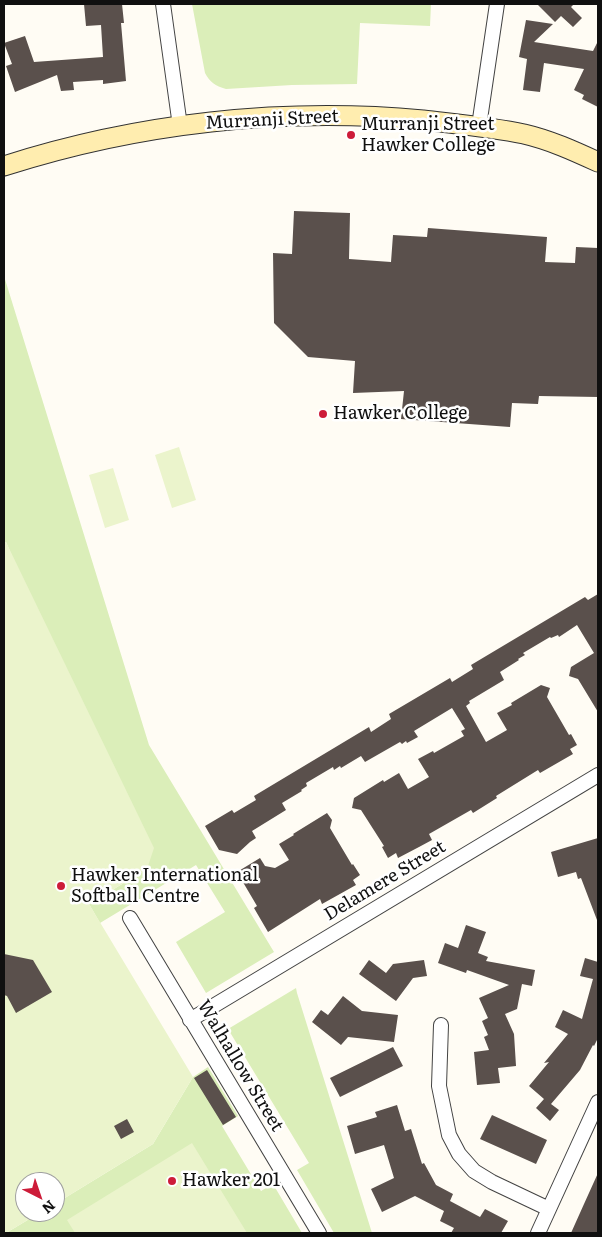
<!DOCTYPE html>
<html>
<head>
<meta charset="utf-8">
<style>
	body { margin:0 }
	#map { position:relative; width:602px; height:1237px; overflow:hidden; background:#fffcf4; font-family:Literata,serif }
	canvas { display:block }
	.frame { position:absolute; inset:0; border:5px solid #101010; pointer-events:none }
	.north { position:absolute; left:15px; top:1172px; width:50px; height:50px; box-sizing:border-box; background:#fff; border:1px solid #9f9f9f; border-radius:50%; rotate:139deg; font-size:14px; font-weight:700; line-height:20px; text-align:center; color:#101010 }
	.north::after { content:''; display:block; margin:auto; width:18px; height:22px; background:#cd1c39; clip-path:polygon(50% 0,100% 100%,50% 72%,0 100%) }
</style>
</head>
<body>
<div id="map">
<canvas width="602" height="1237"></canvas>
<div class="frame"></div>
<div class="north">N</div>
</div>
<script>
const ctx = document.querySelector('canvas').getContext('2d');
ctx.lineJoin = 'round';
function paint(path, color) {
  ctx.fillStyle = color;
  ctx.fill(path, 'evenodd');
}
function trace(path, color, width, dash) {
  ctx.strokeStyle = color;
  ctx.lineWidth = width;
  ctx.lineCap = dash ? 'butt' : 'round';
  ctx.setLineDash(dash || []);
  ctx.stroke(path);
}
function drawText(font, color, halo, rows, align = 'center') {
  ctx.font = font + ' Literata,serif';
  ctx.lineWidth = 5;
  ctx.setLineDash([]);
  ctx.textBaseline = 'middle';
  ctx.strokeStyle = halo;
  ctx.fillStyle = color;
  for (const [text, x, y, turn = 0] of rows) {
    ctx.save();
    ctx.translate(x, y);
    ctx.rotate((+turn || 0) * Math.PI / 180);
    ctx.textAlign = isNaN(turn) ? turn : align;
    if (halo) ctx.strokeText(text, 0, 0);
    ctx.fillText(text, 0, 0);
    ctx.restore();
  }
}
paint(new Path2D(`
	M 192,4 L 431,4 L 430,26 L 360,23 L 357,84 L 292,85 L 226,89 C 215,86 210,82 205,73 Z
	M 4,276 L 149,745 L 274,952 L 206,993 L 176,942 L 225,912 L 196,865 L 100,923 L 89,904 L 147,869 L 6,542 L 4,543 Z
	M 296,988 L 297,993 L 372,1233 L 334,1233 L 297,1170 L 309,1163 L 228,1029 Z
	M 208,1067 L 238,1116 L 222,1126 L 261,1191 L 273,1184 L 302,1233 L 6,1233 L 41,1212 L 55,1212 L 55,1204 L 153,1144 L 193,1077 Z`), '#dbeeb9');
paint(new Path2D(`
	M 179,447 L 196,500 L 172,508 L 155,455 Z
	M 113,468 L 129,520 L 105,528 L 89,475 Z
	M 6,542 L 154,848 L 147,869 L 89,904 L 193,1077 L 153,1144 L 55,1204 L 55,1182 L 25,1182 L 25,1212 L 41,1212 L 6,1233 L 4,1233 L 4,543 Z
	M 192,1143 L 247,1233 L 75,1233 L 67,1220 Z`), '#ebf4cc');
paint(new Path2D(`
	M 84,4 L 122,4 L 124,23 L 121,23 L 126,81 L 103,84 L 103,80 L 73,82 L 74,90 L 61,91 L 57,75 L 15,92 L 6,66 L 12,64 L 4,43 L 25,36 L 34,62 L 103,57 L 101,25 L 86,26 Z
	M 537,4 L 574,4 L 571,7 L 582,18 L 573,27 L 561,16 L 555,22 Z
	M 526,20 L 553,24 L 534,42 L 593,51 L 598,41 L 598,107 L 582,99 L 584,95 L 574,90 L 584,69 L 544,63 L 540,92 L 523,90 L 527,59 L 519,57 Z
	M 294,211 L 350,213 L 349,259 L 391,262 L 393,235 L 427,237 L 428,228 L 547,237 L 545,262 L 575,263 L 576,247 L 598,248 L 598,397 L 539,396 L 538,404 L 512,403 L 510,427 L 401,419 L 404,391 L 353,393 L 355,361 L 308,357 L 274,323 L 273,253 L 292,254 Z
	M 598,594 L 598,712 L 578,679 L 569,676 L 571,667 L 594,653 L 577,625 L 559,637 L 558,635 L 551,638 L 550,637 L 523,653 L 525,655 L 518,659 L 519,660 L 500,672 L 504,680 L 469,701 L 470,703 L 466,706 L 486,742 L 507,730 L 497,713 L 512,705 L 511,703 L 541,685 L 550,688 L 547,697 L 569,735 L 571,734 L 577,745 L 570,749 L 573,754 L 540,773 L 538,770 L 496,796 L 497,798 L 473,813 L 471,810 L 429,834 L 432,840 L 419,847 L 398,858 L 396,853 L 388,858 L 382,847 L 384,846 L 361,810 L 352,808 L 354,798 L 383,780 L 384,782 L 399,773 L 408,789 L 429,777 L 418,759 L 433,751 L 434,753 L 464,736 L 461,731 L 465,729 L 452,708 L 414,731 L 418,737 L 407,743 L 406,741 L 402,744 L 400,742 L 365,762 L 361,756 L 341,768 L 340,766 L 334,770 L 333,767 L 306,783 L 307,786 L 301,790 L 302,791 L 282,803 L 286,810 L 252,831 L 256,838 L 250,842 L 237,854 L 219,850 L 205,826 L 232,810 L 234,813 L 256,800 L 254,796 L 369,727 L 371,732 L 391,719 L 389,714 L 450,678 L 452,682 L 473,669 L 471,665 L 585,597 L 588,600 Z
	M 327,813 L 332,820 L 330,828 L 352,865 L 353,864 L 360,875 L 353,880 L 356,885 L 322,904 L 320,899 L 268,932 L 254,908 L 257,906 L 237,872 L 260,858 L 265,866 L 275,868 L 289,860 L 279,844 L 294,835 L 293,834 Z
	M 598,838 L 598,920 L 597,920 L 581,878 L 578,879 L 576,872 L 558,877 L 551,852 Z
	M 466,925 L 486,932 L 478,953 L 488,957 L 486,961 L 535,970 L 532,986 L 522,984 L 517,1009 L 505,1014 L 514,1034 L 516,1066 L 498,1068 L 500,1083 L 477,1085 L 474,1052 L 489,1050 L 484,1037 L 488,1035 L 482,1021 L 488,1018 L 479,998 L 509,985 L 467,970 L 466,973 L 438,963 L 445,943 L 458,948 Z
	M 4,954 L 33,960 L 52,992 L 16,1013 L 7,996 L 4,995 Z
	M 585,958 L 598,962 L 598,1038 L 594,1046 L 593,1045 L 580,1070 L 551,1104 L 559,1110 L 550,1121 L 536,1108 L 544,1099 L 529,1086 L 549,1062 L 544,1063 L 568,1034 L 555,1027 L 563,1010 L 582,1019 L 593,979 L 580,976 Z
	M 369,960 L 386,973 L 393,964 L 424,960 L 427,976 L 413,978 L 396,1001 L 359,974 Z
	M 343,996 L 362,1011 L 398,1015 L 394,1042 L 348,1037 L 341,1045 L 312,1022 L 321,1010 L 328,1015 Z
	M 393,1047 L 403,1066 L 340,1097 L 330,1078 Z
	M 207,1070 L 236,1117 L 223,1125 L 194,1078 Z
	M 397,1105 L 405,1131 L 411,1129 L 422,1164 L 424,1163 L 436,1185 L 453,1194 L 450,1201 L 480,1217 L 485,1209 L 508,1221 L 501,1233 L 451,1233 L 454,1228 L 440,1221 L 444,1211 L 415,1196 L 382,1212 L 371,1189 L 394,1178 L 384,1145 L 355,1154 L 347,1126 L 377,1117 L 375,1112 Z
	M 492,1115 L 547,1140 L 536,1164 L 480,1139 Z
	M 127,1119 L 134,1132 L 121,1139 L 114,1126 Z
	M 598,1173 L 598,1233 L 571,1233 L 584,1204 Z`), '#5a504c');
const street = new Path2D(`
	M 163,4 L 180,126
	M 479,126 L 497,4
	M 130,918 L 319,1233
	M 190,1020 L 598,775
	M 441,1025 L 439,1086 L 449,1135 L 459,1154 L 474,1171 L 492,1182 L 549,1209
	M 538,1233 L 598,1102`);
const secondary = new Path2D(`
	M 4,166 C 138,123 282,107 423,120 C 456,124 490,127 524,134 C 550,140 574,151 598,162`);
trace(street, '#434343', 16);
trace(secondary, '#323232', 21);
trace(street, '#fff', 14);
trace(secondary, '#ffedaf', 19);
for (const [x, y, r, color] of [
	[351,135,5,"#cd1c39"],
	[323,414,5,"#cd1c39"],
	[61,886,5,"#cd1c39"],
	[172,1181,5,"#cd1c39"]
]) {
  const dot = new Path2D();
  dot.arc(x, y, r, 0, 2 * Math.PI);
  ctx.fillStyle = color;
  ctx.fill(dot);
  trace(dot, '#fff', 2);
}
drawText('18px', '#101010', '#fff', [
	["Murranji Street",272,120,-3],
	["Delamere Street",385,881,-31],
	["Walhallow Street",240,1066,59]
]);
drawText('18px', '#101010', '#fff', [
	["Murranji Street",361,125],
	["Hawker College",361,146],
	["Hawker College",333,414],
	["Hawker International",71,876],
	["Softball Centre",71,897],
	["Hawker 201",182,1181]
], 'left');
</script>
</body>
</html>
